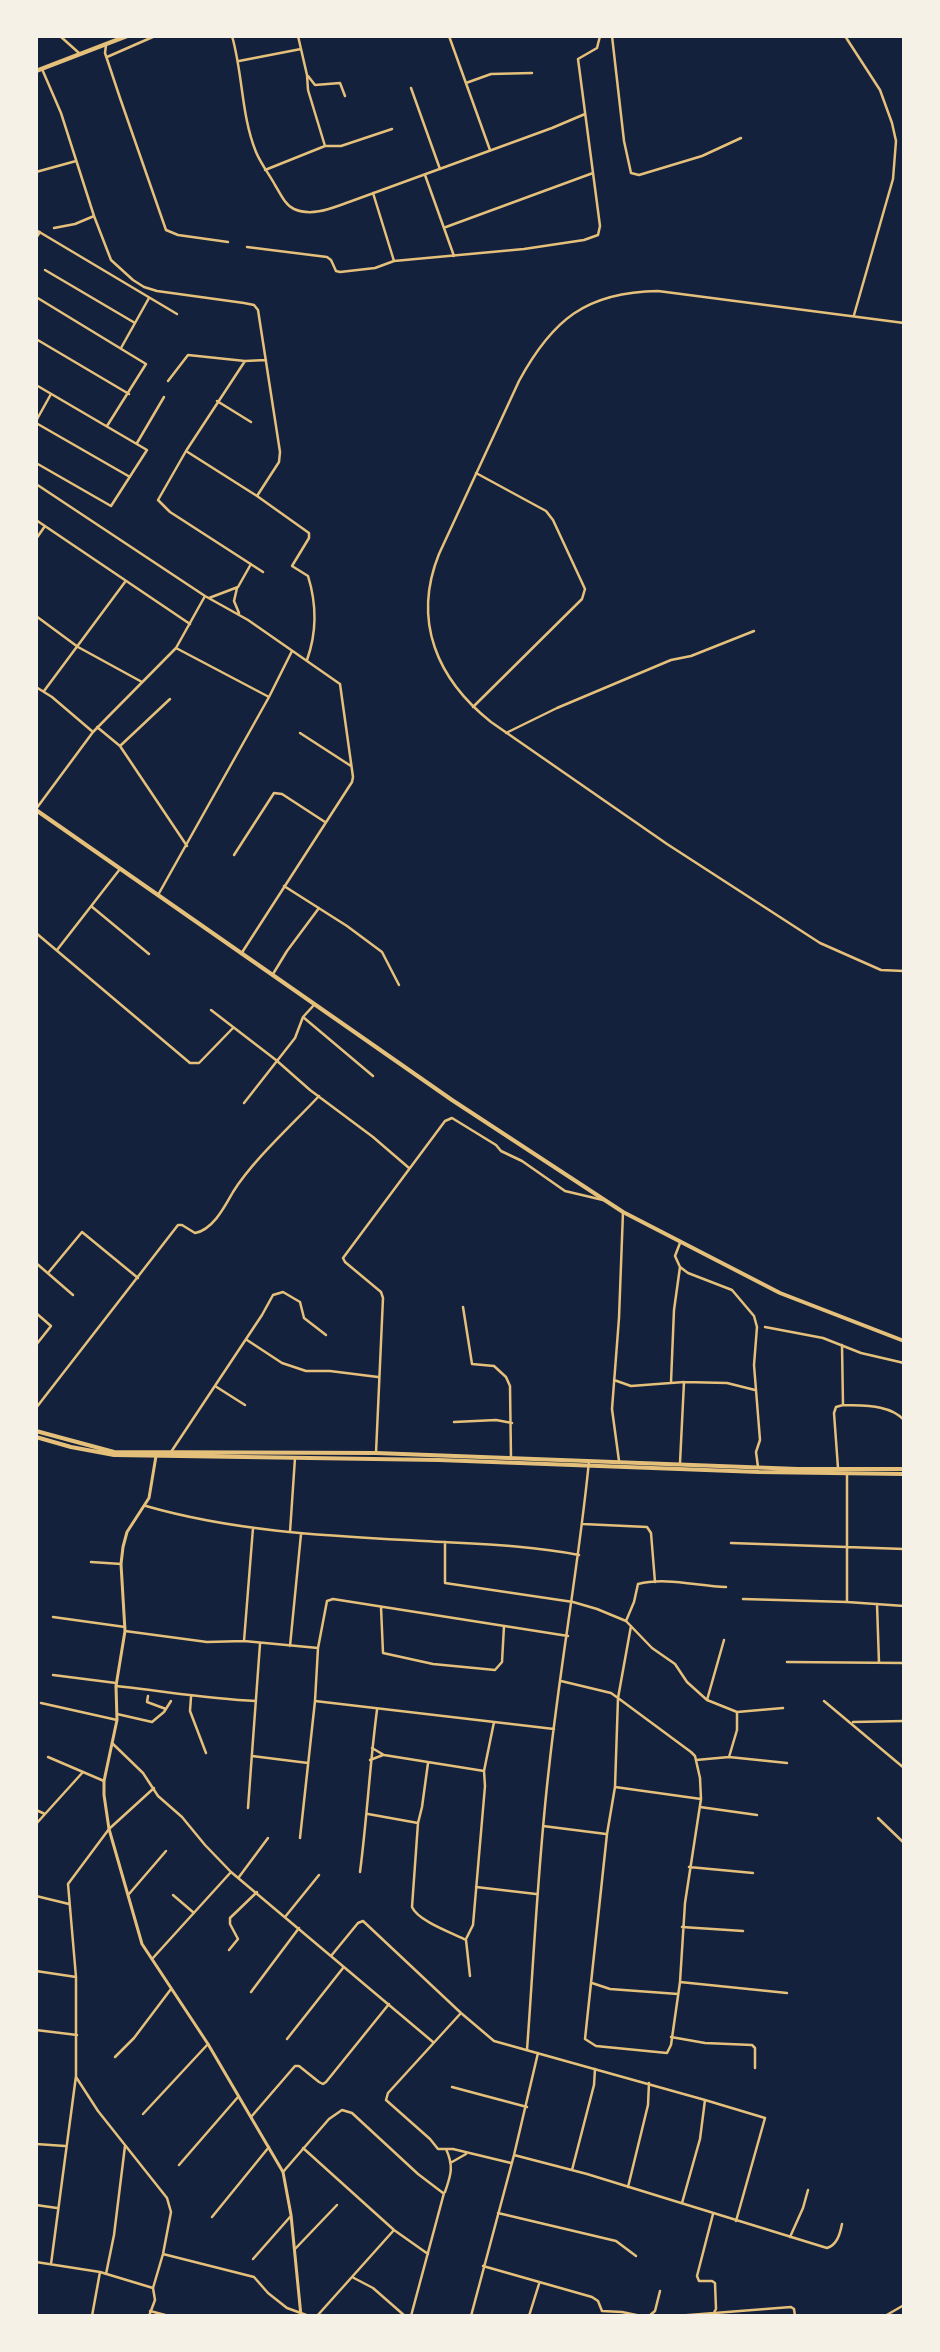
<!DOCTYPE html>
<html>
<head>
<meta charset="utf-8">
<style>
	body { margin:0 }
	#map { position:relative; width:940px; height:2352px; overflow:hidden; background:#14213d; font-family:Jost,sans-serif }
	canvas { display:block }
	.frame { position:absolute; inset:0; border:38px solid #f6f1e7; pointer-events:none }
</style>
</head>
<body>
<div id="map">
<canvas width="940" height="2352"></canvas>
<div class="frame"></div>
</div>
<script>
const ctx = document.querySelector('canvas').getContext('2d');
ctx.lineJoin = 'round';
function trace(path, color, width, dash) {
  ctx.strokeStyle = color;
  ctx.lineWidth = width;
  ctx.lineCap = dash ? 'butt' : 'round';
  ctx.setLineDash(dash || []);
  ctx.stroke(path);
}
trace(new Path2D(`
	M 60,36 L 79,53
	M 232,36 C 243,74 241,115 256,152 C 261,164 269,174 275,185 C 280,193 285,205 294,209 C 312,217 332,208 349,202 L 552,128 L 585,114
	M 298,36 L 307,75 L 308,90 L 325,146
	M 449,36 L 490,150
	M 612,36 L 624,141 L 631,173 L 639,175 L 702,156 L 741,138
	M 845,36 L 880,90 L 892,123 L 896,141 L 893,179 L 854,315
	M 106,45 L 105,53 L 120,98 L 166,230 L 178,235 L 228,242
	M 107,57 L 155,36
	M 239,61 L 301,49
	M 42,69 L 61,113 L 94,216 L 111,260 L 133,280 L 144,287 L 157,291 L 244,303 L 254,305 L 258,310 L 280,452 L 279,462 L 257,496
	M 308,76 L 315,85 L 340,83 L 345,96
	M 466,83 L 491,74 L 532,73
	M 411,88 L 440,169
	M 265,170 L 325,146 L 341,146 L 392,129
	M 36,172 L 76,161
	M 425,175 L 454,256
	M 373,193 L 394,261
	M 446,227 L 593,173
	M 54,228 L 75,224 L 94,216
	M 36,230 L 177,314
	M 36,238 L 40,232
	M 247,247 L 327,257 L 331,260 L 336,271 L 340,272 L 375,268 L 394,261 L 524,249 L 584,240 L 598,235 L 600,226 L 578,59 L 597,48 L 600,36
	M 45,270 L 135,323
	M 36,297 L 146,364 L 107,426
	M 904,323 L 658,291 C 586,292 552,320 519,381 L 439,554 C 412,621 437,679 491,722 L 667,844 L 820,943 L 881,970 L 904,971
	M 36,339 L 129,394
	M 121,348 L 149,298
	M 245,361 L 186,451 L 158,500 L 170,512 L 263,572
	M 168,381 L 188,355 L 245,361 L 266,360
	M 36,385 L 147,450 L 111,506 L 36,463
	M 217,401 L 251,422
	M 36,421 L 51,394
	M 36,423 L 130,477
	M 137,443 L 164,397
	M 186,451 L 257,496 L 309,533 L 309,538 L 292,566 L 308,576 C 317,605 317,632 307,660
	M 36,484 L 205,596 L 248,620 L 340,684 L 353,777 L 352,782 L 241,954
	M 36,520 L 190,624
	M 36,539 L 45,526
	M 237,588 L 234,601 L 239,613
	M 209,598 L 238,587 L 251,564
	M 36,616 L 78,647 L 142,682
	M 176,648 L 269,697
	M 36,687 L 52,697 L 93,732
	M 44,691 L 125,582
	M 473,707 L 582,599 L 585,589 L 553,520 L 546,511 L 476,473
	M 97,727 L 120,746 L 187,846
	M 300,733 L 351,766
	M 506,733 L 557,708 L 671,660 L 691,656 L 754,631
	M 120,746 L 170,699
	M 36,809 L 93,732 L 176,648 L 205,596
	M 234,855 L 274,793 L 282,794 L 325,822
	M 284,886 L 347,926 L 382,952 L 399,985
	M 158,895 L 269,697 L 292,651
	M 91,906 L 149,954
	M 36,933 L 190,1063 L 199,1063 L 233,1028
	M 57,950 L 120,869
	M 273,974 L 287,951 L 319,908
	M 211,1010 L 276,1060 L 310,1090 L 373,1137 L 409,1168
	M 303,1017 L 373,1076
	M 244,1103 L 295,1038 L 303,1017 L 314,1005
	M 680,1243 L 675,1256 L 680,1267 L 688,1273 L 732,1290 L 754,1316 L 757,1327 L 754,1365 L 760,1440 L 756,1452 L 758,1467
	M 36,1263 L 73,1295
	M 48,1273 L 82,1232 L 138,1278
	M 463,1307 L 472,1364 L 494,1366 L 506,1377 L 510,1386 L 511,1459
	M 36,1313 L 51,1326 L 36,1345
	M 765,1327 L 823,1338 L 861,1353 L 904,1363
	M 247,1340 L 282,1363 L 306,1371 L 330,1371 L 378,1377
	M 842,1345 L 843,1405
	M 614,1380 L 631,1386 L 684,1382 L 727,1383 L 755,1390
	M 671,1382 L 674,1310 L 680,1267
	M 215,1386 L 245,1405
	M 36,1408 L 178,1225 L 182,1225 L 195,1233 C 213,1230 225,1206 233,1192 C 253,1160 293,1124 319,1096
	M 454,1422 L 496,1420 L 512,1423
	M 171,1452 L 262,1315 L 273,1295 L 283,1292 L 300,1302 L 304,1318 L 326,1335
	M 376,1453 L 383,1298 L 381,1292 L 345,1262 L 343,1258 L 445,1121 L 452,1118 L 496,1145 L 501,1151 L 522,1161 L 565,1191 L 603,1200
	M 619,1461 L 612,1409 L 619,1318 L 623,1212
	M 680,1463 L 684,1382
	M 838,1468 L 834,1413 L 836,1407 L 843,1405 C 864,1406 889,1404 904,1420
	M 146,1506 C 236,1532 331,1536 424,1541 C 476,1544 528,1545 579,1555
	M 583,1524 L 647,1527 L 651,1533 L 655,1582
	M 290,1532 L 295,1458
	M 445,1542 L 445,1583 L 573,1602 L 597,1609 L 626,1621 L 652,1648 L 675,1664 L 687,1682 L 707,1700 L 737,1712 L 783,1708
	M 731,1543 L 904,1549
	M 91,1562 L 121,1564
	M 743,1599 L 847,1602 L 904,1606
	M 847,1602 L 847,1473
	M 877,1604 L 879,1663
	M 381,1607 L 383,1653 L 433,1664 L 495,1670 L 502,1662 L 504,1626
	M 53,1617 L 125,1627
	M 626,1621 L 634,1602 L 638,1584 C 666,1577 697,1586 726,1587
	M 125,1631 L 207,1642 L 244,1641 L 318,1648
	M 244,1641 L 253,1528
	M 290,1646 L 301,1534
	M 787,1662 L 904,1663
	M 53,1675 L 116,1683
	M 561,1681 L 611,1693 L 618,1698 L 691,1752 L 695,1756 L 700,1778 L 701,1799 L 685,1903 L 680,1982 L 671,2045 L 667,2053 L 596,2046 L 585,2039 L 607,1834 L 615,1787 L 618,1698 L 631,1626
	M 116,1686 C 163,1691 208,1699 256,1701
	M 148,1696 L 147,1702 L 166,1709
	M 191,1697 L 190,1711 L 206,1753
	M 707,1700 L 724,1640
	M 315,1701 L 554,1729
	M 824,1701 L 904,1768
	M 41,1703 L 117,1720
	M 117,1714 L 152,1722 L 164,1712 L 171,1701
	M 853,1722 L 904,1721
	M 112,1743 L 143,1773 L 158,1796 L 182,1817 L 205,1845 L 231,1872 L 433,2042
	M 372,1748 L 384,1755 L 484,1771
	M 252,1756 L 308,1763
	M 48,1757 L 104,1781
	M 729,1757 L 787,1763
	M 370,1760 L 383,1755
	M 696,1760 L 729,1757 L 737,1730 L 737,1712
	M 615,1787 L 701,1799
	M 700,1807 L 757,1815
	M 248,1808 L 260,1644
	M 36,1810 L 45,1814
	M 368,1814 L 418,1823 L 412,1907 C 418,1921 452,1933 466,1940 L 470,1976
	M 878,1818 L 904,1843
	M 418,1823 L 422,1807 L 428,1763
	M 36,1824 L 83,1772
	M 543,1826 L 606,1834
	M 300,1838 L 315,1701 L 318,1648 L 327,1601 L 333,1599 L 568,1636
	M 689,1867 L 753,1873
	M 360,1872 C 367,1818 370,1763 377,1710
	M 239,1877 L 268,1838
	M 476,1887 L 536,1894
	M 129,1894 L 166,1851
	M 173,1895 L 194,1913
	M 36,1896 L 69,1904
	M 285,1917 L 319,1875
	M 682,1927 L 743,1931
	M 466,1939 L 473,1925 L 485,1786 L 484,1771 L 494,1722
	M 229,1950 L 238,1939 L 230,1924 L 230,1918 L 257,1892
	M 331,1956 L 358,1923 L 363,1921 L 461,2013 L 494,2041 L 705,2100 L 700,2139 L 682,2203
	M 152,1959 L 231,1872
	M 36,1971 L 76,1977
	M 680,1982 L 787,1993
	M 592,1983 L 610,1989 L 678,1994
	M 251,1992 L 299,1928
	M 461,2013 L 388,2093 L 386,2100 L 430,2139 L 438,2149 L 453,2149 L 511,2163
	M 36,2030 L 77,2035
	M 671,2037 L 705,2043 L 752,2045 L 755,2048 L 755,2068
	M 287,2039 L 343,1968
	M 527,2050 C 534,1956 538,1862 549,1768 C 560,1665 579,1564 589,1461
	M 115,2057 L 134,2038 L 171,1989
	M 76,2077 L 98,2111 L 167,2198 L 171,2212 L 163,2254 L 153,2288 L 155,2300 L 149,2316
	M 452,2087 L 527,2107
	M 705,2100 L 765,2118 L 736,2221
	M 143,2114 L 208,2044
	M 251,2117 L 295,2066 L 299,2066 L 319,2082 L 323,2084 L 326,2082 L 389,2004
	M 36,2144 L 65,2146
	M 303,2148 L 394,2230 L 428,2254
	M 514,2155 L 587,2174 L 827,2248 C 837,2245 840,2234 842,2224
	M 452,2162 L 466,2154
	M 179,2165 L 238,2097
	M 572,2170 L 594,2085 L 595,2069
	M 283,2172 L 329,2119 L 342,2110 L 352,2113 L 418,2174 L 443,2193 L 445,2192 C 451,2175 454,2166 446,2149
	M 628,2187 L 648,2105 L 649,2083
	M 36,2205 L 57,2208
	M 498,2213 L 616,2241 L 636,2256
	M 212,2217 L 269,2147
	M 790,2237 L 803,2208 L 808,2190
	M 295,2249 L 337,2205
	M 163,2254 L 254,2277 L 268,2293 L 287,2308 L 309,2316
	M 253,2259 L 290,2217
	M 36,2262 L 100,2272 L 153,2288
	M 51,2264 L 76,2076 L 76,1977 L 68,1884 L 109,1829 L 154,1788
	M 483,2266 L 592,2297 L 598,2301 L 602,2311 L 622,2312 L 641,2316
	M 106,2274 L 114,2235 L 125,2146
	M 352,2277 L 373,2288 L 405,2316
	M 150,2311 L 169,2316
	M 92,2316 L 100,2272
	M 317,2316 L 394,2230
	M 411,2316 L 444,2193
	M 471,2316 L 514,2155 L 538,2053
	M 529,2316 L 539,2284
	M 649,2316 L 655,2311 L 660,2291
	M 676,2316 L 791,2307 L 794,2309 L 795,2316
	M 712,2316 L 716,2309 L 715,2283 L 712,2281 L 699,2281 L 697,2276 L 713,2214
	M 885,2316 L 904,2305`), '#e5c07b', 2.5);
trace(new Path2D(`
	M 156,1456 L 149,1498 L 127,1532 L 123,1547 L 121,1564 L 125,1631 L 116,1686 L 117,1720 L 104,1781 L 104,1795 L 109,1829 L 142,1944 L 208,2044 L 283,2172 L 291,2215 L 301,2316`), '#e5c07b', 3);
trace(new Path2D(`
	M 36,1431 L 114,1452 L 376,1453 L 798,1469 L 904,1469
	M 36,1437 L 71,1447 L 114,1455 L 439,1460 L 759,1472 L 904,1474`), '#e5c07b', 4);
trace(new Path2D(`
	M 36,810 L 452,1100 L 623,1212 L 780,1293 L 904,1341`), '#e5c07b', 4);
trace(new Path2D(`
	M 36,71 L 127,36`), '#e5c07b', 4.5);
</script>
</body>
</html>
